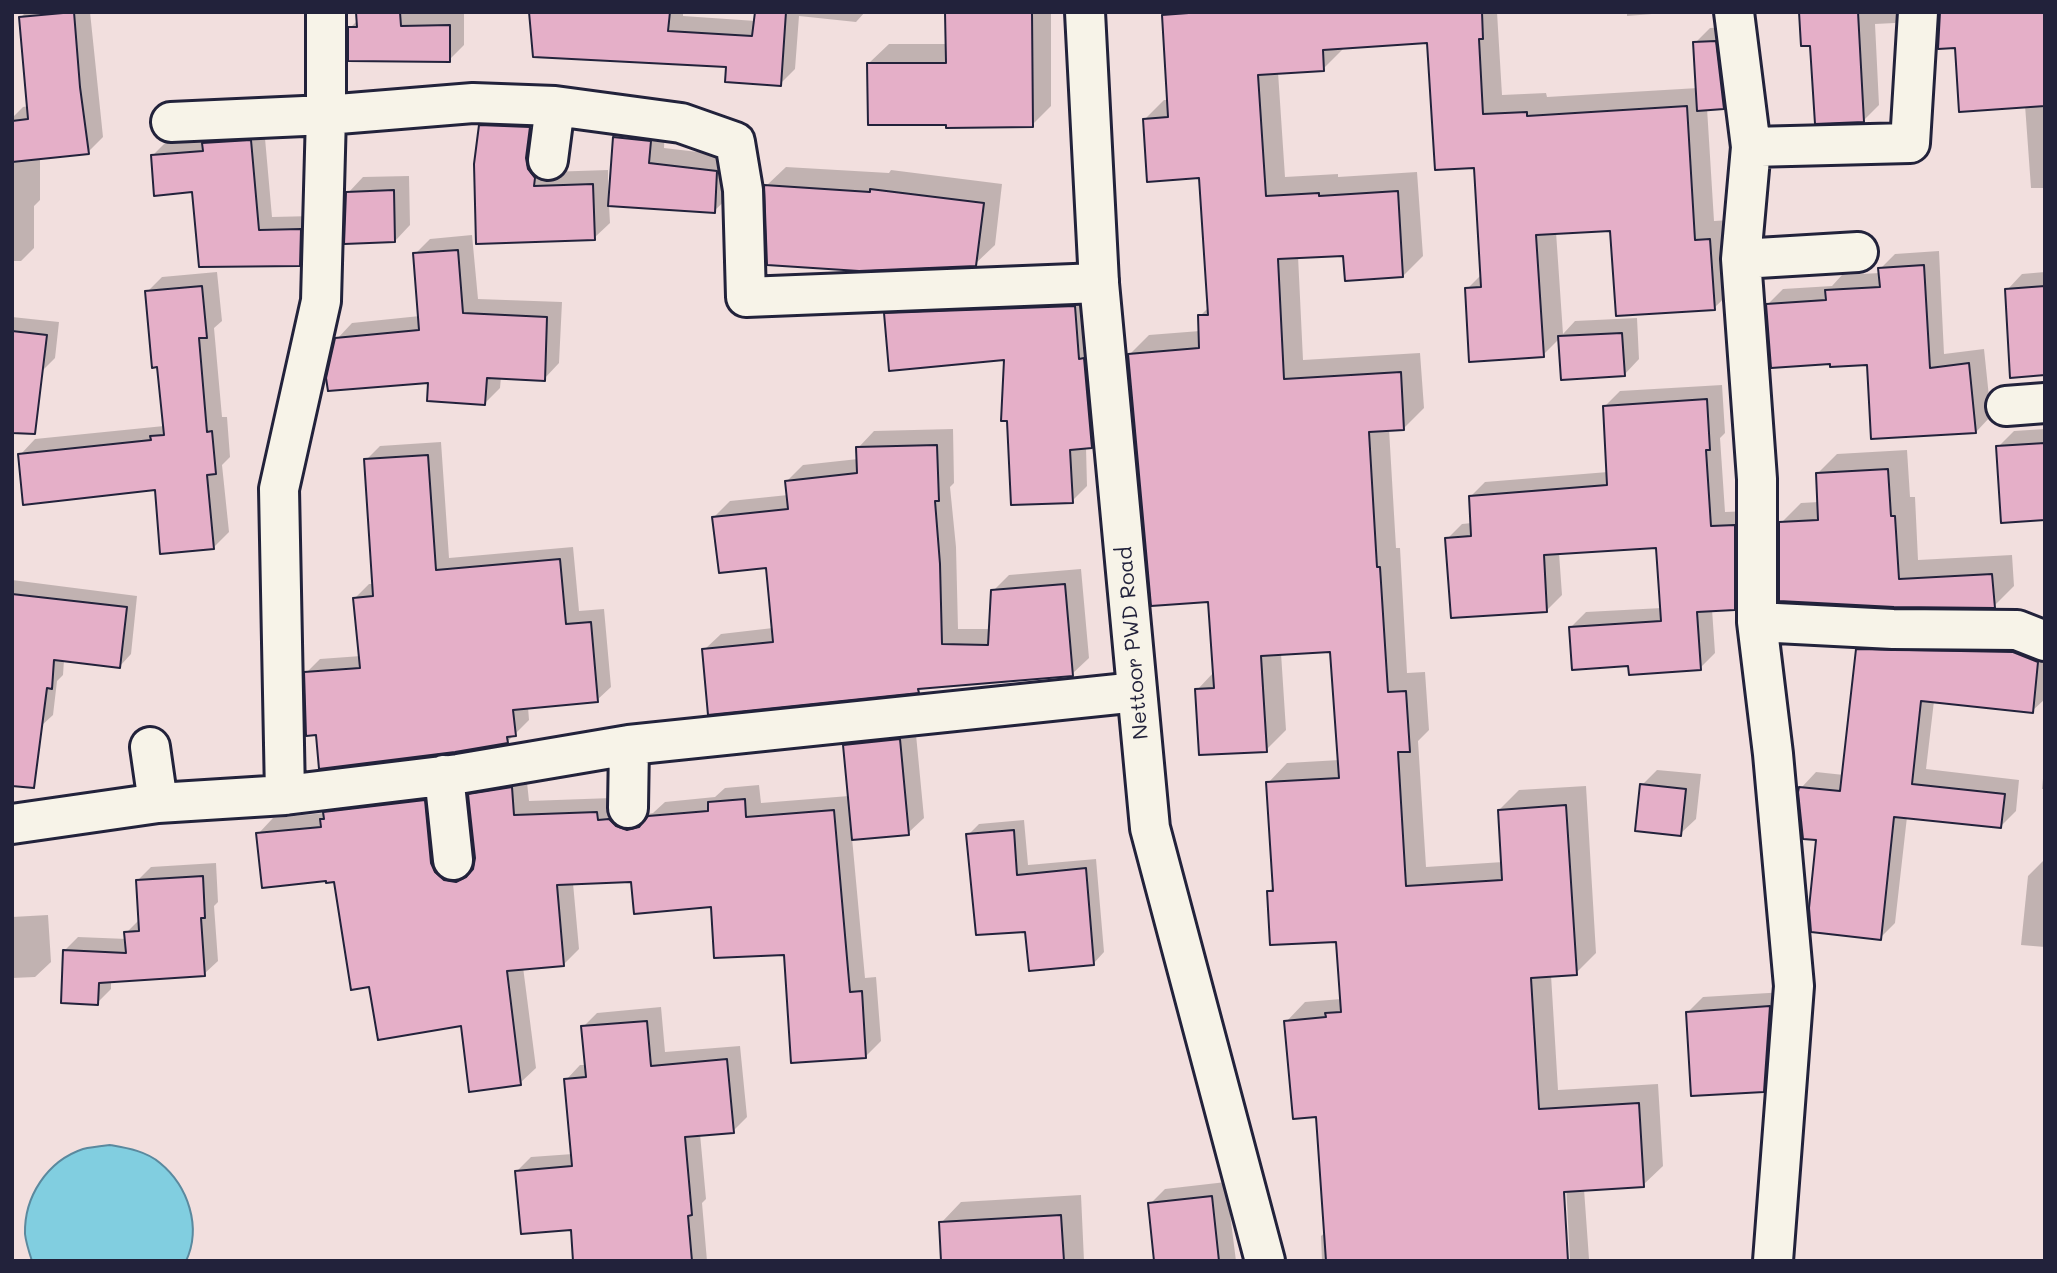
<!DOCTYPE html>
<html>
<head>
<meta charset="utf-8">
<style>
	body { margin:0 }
	#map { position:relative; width:2057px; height:1273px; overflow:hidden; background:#f2dfde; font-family:Mali,sans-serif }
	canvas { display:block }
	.frame { position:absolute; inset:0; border:14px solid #22223b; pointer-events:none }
</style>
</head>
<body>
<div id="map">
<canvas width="2057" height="1273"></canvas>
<div class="frame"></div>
</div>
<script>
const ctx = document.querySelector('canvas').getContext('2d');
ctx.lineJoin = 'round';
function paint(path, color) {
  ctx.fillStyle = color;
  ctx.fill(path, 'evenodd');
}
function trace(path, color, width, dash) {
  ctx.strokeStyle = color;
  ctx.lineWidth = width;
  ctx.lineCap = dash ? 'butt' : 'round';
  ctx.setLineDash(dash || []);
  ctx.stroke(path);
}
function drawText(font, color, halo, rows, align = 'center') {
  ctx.font = font + ' Mali,sans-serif';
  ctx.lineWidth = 7;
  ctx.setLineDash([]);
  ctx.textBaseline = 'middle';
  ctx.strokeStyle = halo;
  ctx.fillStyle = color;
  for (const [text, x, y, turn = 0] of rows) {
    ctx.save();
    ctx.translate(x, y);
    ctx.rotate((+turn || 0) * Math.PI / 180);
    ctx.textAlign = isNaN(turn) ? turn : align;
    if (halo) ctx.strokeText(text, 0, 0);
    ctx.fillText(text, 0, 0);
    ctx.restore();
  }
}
const water = new Path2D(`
	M 110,1145 C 127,1148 146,1151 160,1163 C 188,1186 202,1227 186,1261 L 32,1261 C 29,1252 26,1243 25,1234 C 24,1197 47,1161 83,1149 C 91,1147 101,1146 110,1145 Z`);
paint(water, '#81cee0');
trace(water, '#5b899e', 2);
paint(new Path2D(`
	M 26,12 L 90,12 L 103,137 L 88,152 L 40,157 L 40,200 L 34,206 L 34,248 L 21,261 L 12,261 L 12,118 L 23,107 L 29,106 L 21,17 Z
	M 357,12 L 464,12 L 464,45 L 449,60 L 350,28 L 358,20 Z
	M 531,12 L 683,12 L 683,16 L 756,21 L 756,12 L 865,12 L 856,22 L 799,16 L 795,69 L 780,84 L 728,65 Z
	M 947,12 L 1051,12 L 1051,106 L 1032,125 L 869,63 L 889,44 L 947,44 Z
	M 1168,12 L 1497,12 L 1502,95 L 1546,93 L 1547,97 L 1698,88 L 1695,43 L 1710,28 L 1730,27 L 1739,92 L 1723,107 L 1707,108 L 1714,221 L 1730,220 L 1734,289 L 1714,308 L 1612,229 L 1556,232 L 1563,334 L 1575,321 L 1637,318 L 1639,359 L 1624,375 L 1560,338 L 1543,355 L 1467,289 L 1482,274 L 1475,166 L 1429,41 L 1343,47 L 1343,49 L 1323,69 L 1278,72 L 1285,177 L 1338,174 L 1338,177 L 1417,172 L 1423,256 L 1403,276 L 1345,254 L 1298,256 L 1303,360 L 1420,353 L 1424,408 L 1404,428 L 1389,429 L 1396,548 L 1400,548 L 1407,673 L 1425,672 L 1429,730 L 1418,741 L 1426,867 L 1503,862 L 1499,810 L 1519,790 L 1586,786 L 1596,953 L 1576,973 L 1551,975 L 1558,1090 L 1658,1084 L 1663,1166 L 1643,1185 L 1584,1189 L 1589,1259 L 1587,1261 L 1570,1261 L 1566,1183 L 1562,1183 L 1567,1261 L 1322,1261 L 1321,1236 L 1326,1232 L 1318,1115 L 1286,1022 L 1305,1002 L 1341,999 L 1337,940 L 1268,892 L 1274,886 L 1268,783 L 1287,763 L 1340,760 L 1332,650 L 1281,653 L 1286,730 L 1266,750 L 1197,690 L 1214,672 L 1210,600 L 1129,355 L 1149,335 L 1200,331 L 1200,316 L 1209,307 L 1201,177 L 1144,120 L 1164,100 L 1169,100 L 1164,16 Z
	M 1627,12 L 1677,12 L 1627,16 Z
	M 1801,12 L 1905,12 L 1895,23 L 1875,24 L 1879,105 L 1863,121 L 1811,44 Z
	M 2045,12 L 2045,188 L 2031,188 L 2025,105 Z
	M 496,111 L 545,112 L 548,172 L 608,170 L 608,191 L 611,191 L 614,137 L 630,122 L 665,126 L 664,148 L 732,156 L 730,196 L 714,211 L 609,205 L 610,223 L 594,238 L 478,243 L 481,126 Z
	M 264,127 L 272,217 L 314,216 L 313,250 L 299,264 L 194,190 L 152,156 L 166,142 L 208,139 Z
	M 786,167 L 889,173 L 891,170 L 1002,184 L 995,245 L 975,264 L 766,186 Z
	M 409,176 L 410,225 L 395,241 L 348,193 L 363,177 Z
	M 472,235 L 478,299 L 562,302 L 559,363 L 544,379 L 501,377 L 500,388 L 485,403 L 430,381 L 337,339 L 352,323 L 420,316 L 415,254 L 430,239 Z
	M 1939,251 L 1944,354 L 1984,349 L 1991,416 L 1976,432 L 1869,363 L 1768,304 L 1783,289 L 1832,286 L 1842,275 L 1880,273 L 1880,269 L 1895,254 Z
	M 217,272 L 222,321 L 214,328 L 222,417 L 227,417 L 230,457 L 222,465 L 229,532 L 213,548 L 156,488 L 20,455 L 35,439 L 164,426 L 159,366 L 147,292 L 162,277 Z
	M 2045,272 L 2045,373 L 2007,290 L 2022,274 Z
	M 1090,291 L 1107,431 L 1092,446 L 1086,447 L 1087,486 L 1072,501 L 1006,358 L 886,314 L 901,299 Z
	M 12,317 L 59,322 L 55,358 L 41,372 L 12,368 Z
	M 1722,385 L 1725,433 L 1720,438 L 1725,512 L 1749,511 L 1749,593 L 1734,608 L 1712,609 L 1715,653 L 1700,668 L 1630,665 L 1571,627 L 1586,612 L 1662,608 L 1658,546 L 1559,553 L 1562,595 L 1547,610 L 1447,539 L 1462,524 L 1472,523 L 1470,497 L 1485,482 L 1608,472 L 1605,406 L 1620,391 Z
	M 953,429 L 954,483 L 950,487 L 956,547 L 958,629 L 991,629 L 993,591 L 1009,575 L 1081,569 L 1089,658 L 1072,674 L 922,687 L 918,691 L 704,650 L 721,634 L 773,628 L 768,566 L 714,517 L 730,501 L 788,495 L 787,481 L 803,465 L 858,459 L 858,448 L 874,431 Z
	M 2045,429 L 2045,518 L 1998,447 L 2014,431 Z
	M 441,442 L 449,558 L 573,547 L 579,611 L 604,609 L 611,687 L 597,700 L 528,707 L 529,720 L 507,742 L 317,733 L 306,673 L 320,659 L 361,656 L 355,598 L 369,584 L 374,584 L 366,460 L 380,446 Z
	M 1907,450 L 1910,497 L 1915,497 L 1918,560 L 2012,555 L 2014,586 L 1994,606 L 1781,600 L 1781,523 L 1801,503 L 1819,502 L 1817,474 L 1837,454 Z
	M 12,580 L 137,596 L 131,654 L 120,666 L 64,660 L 63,675 L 57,681 L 53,715 L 41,726 L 12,723 Z
	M 1873,634 L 2045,643 L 2045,699 L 2032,711 L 1934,701 L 1926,769 L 2019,780 L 2016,811 L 2000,827 L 1907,817 L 1895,923 L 1880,938 L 1818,839 L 1801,788 L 1816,772 L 1844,775 L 1857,650 Z
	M 915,724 L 924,818 L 908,833 L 852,838 L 865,978 L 876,977 L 881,1041 L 866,1056 L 786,953 L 712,905 L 633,881 L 573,883 L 579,949 L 564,964 L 523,967 L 536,1068 L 520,1083 L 462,1024 L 371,985 L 336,880 L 258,834 L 273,818 L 325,813 L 340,798 L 439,786 L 459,865 L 471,867 L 475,866 L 477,858 L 470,795 L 485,780 L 526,773 L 529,801 L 612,798 L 643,815 L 653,813 L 665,802 L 715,797 L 725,788 L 759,785 L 761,803 L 849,796 L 845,745 L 860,730 Z
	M 2045,758 L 2045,789 L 2042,789 Z
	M 1657,770 L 1701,774 L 1696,819 L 1680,834 L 1642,785 Z
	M 1024,820 L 1028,865 L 1096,859 L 1104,952 L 1094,963 L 1027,930 L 968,835 L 979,824 Z
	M 2043,861 L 2045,947 L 2021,945 L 2028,876 Z
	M 216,863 L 218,902 L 214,906 L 218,961 L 204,974 L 111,980 L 111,989 L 97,1003 L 64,951 L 78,937 L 127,939 L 126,933 L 140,919 L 137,881 L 151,867 Z
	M 48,915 L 51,962 L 35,977 L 12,978 L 12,917 Z
	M 1785,992 L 1779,1074 L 1763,1090 L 1687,1013 L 1703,997 Z
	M 661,1007 L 665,1052 L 740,1046 L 747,1117 L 733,1131 L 700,1134 L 706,1199 L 702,1203 L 707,1261 L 575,1261 L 572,1228 L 516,1172 L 531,1157 L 573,1154 L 566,1080 L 580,1065 L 586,1065 L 583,1027 L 597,1013 Z
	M 1226,1182 L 1236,1261 L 1156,1261 L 1150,1204 L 1165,1189 Z
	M 1081,1195 L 1084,1261 L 943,1261 L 941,1223 L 961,1202 Z`), '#0003');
const building = new Path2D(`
	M 74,12 L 80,87 L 89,154 L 12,162 L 12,121 L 28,119 L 19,17 Z
	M 356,12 L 400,12 L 401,26 L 450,25 L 450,62 L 348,61 L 348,27 L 357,27 Z
	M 529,12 L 670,12 L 668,31 L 752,36 L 755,12 L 786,12 L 781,86 L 725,82 L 726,67 L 533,57 Z
	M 945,12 L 1032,12 L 1033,127 L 946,128 L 946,125 L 868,125 L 867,63 L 946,63 Z
	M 1202,12 L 1482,12 L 1483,39 L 1479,39 L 1483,114 L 1527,112 L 1527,116 L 1687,106 L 1695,240 L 1710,239 L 1715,310 L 1616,316 L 1610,231 L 1536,235 L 1544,357 L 1469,362 L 1465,288 L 1481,287 L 1474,168 L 1435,170 L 1427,43 L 1323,50 L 1324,71 L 1258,75 L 1266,196 L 1319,193 L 1319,196 L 1398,191 L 1403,277 L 1345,281 L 1343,256 L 1278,259 L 1284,379 L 1401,372 L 1404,430 L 1369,432 L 1377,567 L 1380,567 L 1388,692 L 1406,691 L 1410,752 L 1398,752 L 1406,886 L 1502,880 L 1498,810 L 1566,805 L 1577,975 L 1531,978 L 1539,1109 L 1639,1103 L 1644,1187 L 1564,1192 L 1568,1261 L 1326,1261 L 1316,1117 L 1293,1119 L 1284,1021 L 1326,1017 L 1325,1013 L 1341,1012 L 1336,942 L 1270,945 L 1267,891 L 1273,891 L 1266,782 L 1339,778 L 1330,652 L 1261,656 L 1267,752 L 1199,755 L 1195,689 L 1214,688 L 1208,602 L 1151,606 L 1128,354 L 1199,348 L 1198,315 L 1208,315 L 1199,178 L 1147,182 L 1143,119 L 1168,117 L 1162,15 Z
	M 1799,12 L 1858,12 L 1864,122 L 1815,124 L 1810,46 L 1801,46 Z
	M 1940,12 L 2045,12 L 2045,106 L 1959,112 L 1955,48 L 1938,49 Z
	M 1716,41 L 1724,109 L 1697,111 L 1693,42 Z
	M 479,125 L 530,127 L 526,158 L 528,169 L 535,178 L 534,186 L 593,184 L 595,240 L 476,244 L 474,164 Z
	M 613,137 L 651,141 L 649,163 L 717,171 L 715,213 L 608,206 Z
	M 251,140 L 259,230 L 301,229 L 300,266 L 199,267 L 192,192 L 154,196 L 151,155 L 203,151 L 202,143 Z
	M 764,185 L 870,192 L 870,189 L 984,203 L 976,266 L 859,271 L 767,265 Z
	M 394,190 L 395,242 L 344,244 L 346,192 Z
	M 458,250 L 463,313 L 547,317 L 545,381 L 487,378 L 485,405 L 427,401 L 428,383 L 328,391 L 326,378 L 335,338 L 419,330 L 413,253 Z
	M 1924,265 L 1930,368 L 1969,363 L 1976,433 L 1871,439 L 1867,365 L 1830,367 L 1830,364 L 1771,368 L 1766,304 L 1826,300 L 1825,290 L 1880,287 L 1878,268 Z
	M 202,286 L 207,338 L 199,338 L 207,432 L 212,431 L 216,474 L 207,475 L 214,549 L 160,554 L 155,490 L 23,505 L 18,454 L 151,440 L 150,436 L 164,435 L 157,367 L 152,368 L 145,291 Z
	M 2045,286 L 2045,375 L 2010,378 L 2005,289 Z
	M 1075,306 L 1079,359 L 1084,358 L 1092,448 L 1070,450 L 1073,503 L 1011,505 L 1007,421 L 1001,421 L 1004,360 L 889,371 L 884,313 Z
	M 12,331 L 47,335 L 35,434 L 12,433 Z
	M 1622,333 L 1625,376 L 1561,380 L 1558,336 Z
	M 1707,399 L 1710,450 L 1706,450 L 1711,526 L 1735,525 L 1735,610 L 1697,612 L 1701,670 L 1629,675 L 1628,666 L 1572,670 L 1569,627 L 1661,621 L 1656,548 L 1544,555 L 1547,612 L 1451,618 L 1445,538 L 1471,536 L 1469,496 L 1607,485 L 1603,406 Z
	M 2045,443 L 2045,520 L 2001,523 L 1996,446 Z
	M 937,445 L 939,501 L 935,501 L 940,564 L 942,644 L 988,645 L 991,590 L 1065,584 L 1073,676 L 918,689 L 919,693 L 708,715 L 702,649 L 773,642 L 766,568 L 719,573 L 712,517 L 788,509 L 785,481 L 857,473 L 856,447 Z
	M 428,455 L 436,570 L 560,559 L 566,624 L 591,622 L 598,702 L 513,710 L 516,736 L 507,737 L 508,743 L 455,752 L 319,769 L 316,735 L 306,736 L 304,672 L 360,668 L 353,598 L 373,596 L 364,459 Z
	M 1888,469 L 1891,516 L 1895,516 L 1899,579 L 1992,574 L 1995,608 L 1894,607 L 1779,601 L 1779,522 L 1818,520 L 1816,473 Z
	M 12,594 L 127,607 L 120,668 L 54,660 L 52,689 L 47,688 L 34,788 L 12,786 Z
	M 1856,649 L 2013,652 L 2038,662 L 2033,713 L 1921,701 L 1912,784 L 2005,794 L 2001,828 L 1894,817 L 1881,940 L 1811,932 L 1809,908 L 1816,840 L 1803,839 L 1798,792 L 1799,787 L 1840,791 Z
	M 900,739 L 909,835 L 852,840 L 843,745 Z
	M 1640,784 L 1686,789 L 1681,836 L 1635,831 Z
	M 512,787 L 514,815 L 597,812 L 598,820 L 609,819 L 616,826 L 627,830 L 639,827 L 648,816 L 708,811 L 708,802 L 745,799 L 746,817 L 834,810 L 850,992 L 862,991 L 866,1058 L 791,1063 L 784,955 L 714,958 L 711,907 L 634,914 L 631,882 L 557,885 L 564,966 L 507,971 L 521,1085 L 469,1092 L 461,1026 L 378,1040 L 369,987 L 351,990 L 334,882 L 326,883 L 326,881 L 262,888 L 256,833 L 321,827 L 320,819 L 324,819 L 323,812 L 425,800 L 431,863 L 435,872 L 444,880 L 456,882 L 466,877 L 473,869 L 475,858 L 468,794 Z
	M 1014,830 L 1017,875 L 1086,868 L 1094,965 L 1029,971 L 1025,932 L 976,935 L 966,834 Z
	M 203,876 L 205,918 L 201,918 L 205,976 L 99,983 L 98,1005 L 61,1003 L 63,950 L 126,953 L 124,932 L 139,931 L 136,880 Z
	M 1770,1006 L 1764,1092 L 1691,1096 L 1686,1012 Z
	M 647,1021 L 651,1066 L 727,1059 L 734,1133 L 685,1137 L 692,1215 L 688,1216 L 692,1261 L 573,1261 L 571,1230 L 521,1234 L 515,1171 L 572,1166 L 564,1079 L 586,1077 L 581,1026 Z
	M 1212,1196 L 1219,1261 L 1154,1261 L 1148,1203 Z
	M 1061,1215 L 1064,1261 L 941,1261 L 939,1222 Z`);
paint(building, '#e5afc8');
trace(building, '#22223b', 2);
const minor = new Path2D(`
	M 1734,12 L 1751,147 L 1741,259 L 1757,479 L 1757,622 L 1773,754 L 1794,986 L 1773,1261
	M 171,122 L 326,115 L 473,103 L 555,106 L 681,123 L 735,142 L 743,190 L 746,297 L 1099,283
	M 1751,147 L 1910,143 L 1918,12
	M 548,160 L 555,106
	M 1741,259 L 1858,252
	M 2006,406 L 2045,403
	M 1757,622 L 1893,629 L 2017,630 L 2045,641
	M 150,747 L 158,803
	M 444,775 L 453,860
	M 285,795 L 279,489 L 321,301 L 326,115 L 326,12
	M 628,808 L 629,745
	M 12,824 L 158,803 L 285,795 L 458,774 L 629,745 L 1137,692`);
const tertiary = new Path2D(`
	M 1085,12 L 1099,283 L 1150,828 L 1265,1261`);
trace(minor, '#22223b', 44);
trace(tertiary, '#22223b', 44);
trace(minor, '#f7f3e8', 38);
trace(tertiary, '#f7f3e8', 38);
drawText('21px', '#22223b', '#f7f3e8', [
	["Nettoor PWD Road",1133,643,-95]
]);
</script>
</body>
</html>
